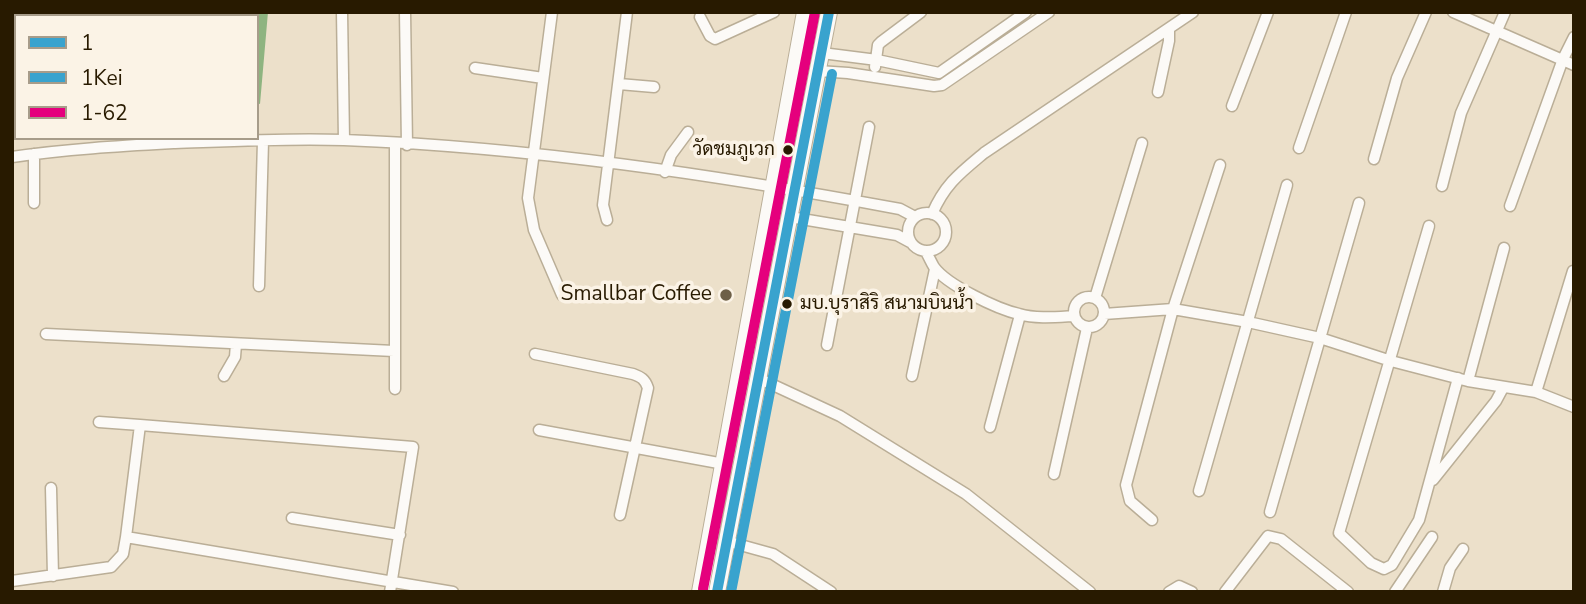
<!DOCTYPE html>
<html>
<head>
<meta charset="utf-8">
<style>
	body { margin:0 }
	#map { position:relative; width:1586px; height:604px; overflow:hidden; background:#ece0ca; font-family:"Nunito Sans",sans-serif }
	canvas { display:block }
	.frame { position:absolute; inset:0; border:14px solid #281a00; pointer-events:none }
	.legend { position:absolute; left:14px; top:14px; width:245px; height:126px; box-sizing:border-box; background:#fbf3e6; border:2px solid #a79c8a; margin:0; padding:9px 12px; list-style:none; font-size:21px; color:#281a00 }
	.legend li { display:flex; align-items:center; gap:14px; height:35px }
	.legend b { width:35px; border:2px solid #a79c8a }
</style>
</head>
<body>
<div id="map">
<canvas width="1586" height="604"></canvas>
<div class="frame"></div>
<ul class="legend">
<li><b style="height:9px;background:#39a3ce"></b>1</li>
<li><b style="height:9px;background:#39a3ce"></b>1Kei</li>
<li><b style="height:9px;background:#e5007d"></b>1-62</li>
</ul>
</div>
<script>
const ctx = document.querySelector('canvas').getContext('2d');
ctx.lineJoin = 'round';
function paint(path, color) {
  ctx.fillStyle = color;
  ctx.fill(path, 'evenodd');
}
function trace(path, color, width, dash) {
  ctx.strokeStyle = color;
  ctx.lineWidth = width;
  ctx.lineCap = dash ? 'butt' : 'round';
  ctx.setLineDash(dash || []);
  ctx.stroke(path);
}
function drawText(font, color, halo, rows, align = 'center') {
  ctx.font = font + ' "Nunito Sans",Sarabun,sans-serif';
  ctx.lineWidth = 7;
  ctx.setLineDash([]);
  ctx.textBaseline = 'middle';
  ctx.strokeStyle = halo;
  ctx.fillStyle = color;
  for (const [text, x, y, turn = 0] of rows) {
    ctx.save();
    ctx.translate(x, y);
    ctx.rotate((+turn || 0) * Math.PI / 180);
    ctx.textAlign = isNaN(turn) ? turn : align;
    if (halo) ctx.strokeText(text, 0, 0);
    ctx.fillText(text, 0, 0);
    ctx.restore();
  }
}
paint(new Path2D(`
	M 231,12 L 268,12 L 260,104 L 257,103 L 257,16 L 231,16 Z`), '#8eb480');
const street = new Path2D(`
	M 342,12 L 344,140
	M 405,12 L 407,145
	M 552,12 L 528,198 L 534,230 L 562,295
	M 1453,12 L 1574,65
	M 700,17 L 710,36 L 715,39 L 774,12
	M 822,53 L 877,60 L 939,73 L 1026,12
	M 875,67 L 878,45 L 881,42 L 921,12
	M 475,68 L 543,78
	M 818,71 L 848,73 L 934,86 L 942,85 L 1049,12
	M 619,84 L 654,87
	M 1158,92 L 1169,41 L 1169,30
	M 1232,106 L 1268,12
	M 1299,148 L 1346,12
	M 34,154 L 34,203
	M 12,157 C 66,149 121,146 175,143 C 231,141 288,138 344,140 C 530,147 717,175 900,209 L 915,217
	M 1374,159 L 1397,78 L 1426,12
	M 665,172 L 671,155 L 688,132
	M 1442,186 L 1461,113 L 1505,12
	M 1510,206 L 1563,59 L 1574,37
	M908 232a19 19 0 1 1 38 0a19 19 0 1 1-38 0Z
	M 932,214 C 945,184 960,173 984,153 L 1193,12
	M 790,217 L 897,235 L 910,242
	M 607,220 L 603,205 L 627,12
	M 1429,226 L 1339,533 L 1371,563 L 1384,569 L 1392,565 L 1419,520 L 1458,378
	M 926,252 C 929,257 931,262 934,267 C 947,285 997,309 1019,314 C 1036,319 1056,317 1074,316
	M 259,286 L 263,141
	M1074 312a15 15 0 1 1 30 0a15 15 0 1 1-30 0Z
	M 1095,298 L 1142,143
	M 1104,314 L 1173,309 L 1248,322 L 1320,338 L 1391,361 L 1468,381 L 1536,392 L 1574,407
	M 46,334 L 394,351
	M 827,345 L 869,127
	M 535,354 L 633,374 C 641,377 645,379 648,388 L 620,515
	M 224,376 L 235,357 L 236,344
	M 912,376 L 935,269
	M 758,378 L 840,416 L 966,494 L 1090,592
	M 1468,381 L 1504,248
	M 395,389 L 395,145
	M 1536,392 L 1573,271
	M 99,422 L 140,425
	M 990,427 L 1020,315
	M 539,430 L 724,464
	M 1054,474 L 1087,328
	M 1433,480 L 1496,401 L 1503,388
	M 51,488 L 53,576
	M 1199,491 L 1287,185
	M 1270,512 L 1359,203
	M 292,518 L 400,535
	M 1152,520 L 1130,501 L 1126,485 L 1173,309 L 1220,165
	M 126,537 L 140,425 L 413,447 L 390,592
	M 726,541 L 773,554 L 831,592
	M 12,581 L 111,567 L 123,554 L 126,537 L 453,592
	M 1169,592 L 1179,586 L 1192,592
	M 1225,592 L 1268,536 L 1281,539 L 1348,592
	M 1395,592 L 1432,537
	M 1443,592 L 1450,568 L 1463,549`);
const secondary = new Path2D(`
	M 700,592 L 805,12
	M 717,592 L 829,12`);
trace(street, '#baae97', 13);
trace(secondary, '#baae97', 18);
trace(street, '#fcfaf7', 10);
trace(secondary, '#fcfaf7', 16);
trace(new Path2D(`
	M 717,592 L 829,12`), '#39a3ce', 10);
trace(new Path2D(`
	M 731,592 L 832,74`), '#39a3ce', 10);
trace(new Path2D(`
	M 703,589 L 815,12`), '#e5007d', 10);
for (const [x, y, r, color] of [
	[788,150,6,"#281a00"],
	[726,295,7,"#6d5f47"],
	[787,304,6,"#281a00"]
]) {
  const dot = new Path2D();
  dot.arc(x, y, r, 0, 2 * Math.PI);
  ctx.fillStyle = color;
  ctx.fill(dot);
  trace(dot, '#fbf3e6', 2.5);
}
drawText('19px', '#281a00', '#fbf3e6', [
	["วัดชมภูเวก",775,150],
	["มบ.บุราสิริ สนามบินน้ำ",800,304,"left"]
], 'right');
drawText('21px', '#281a00', '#fbf3e6', [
	["Smallbar Coffee",712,295]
], 'right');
</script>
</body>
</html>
